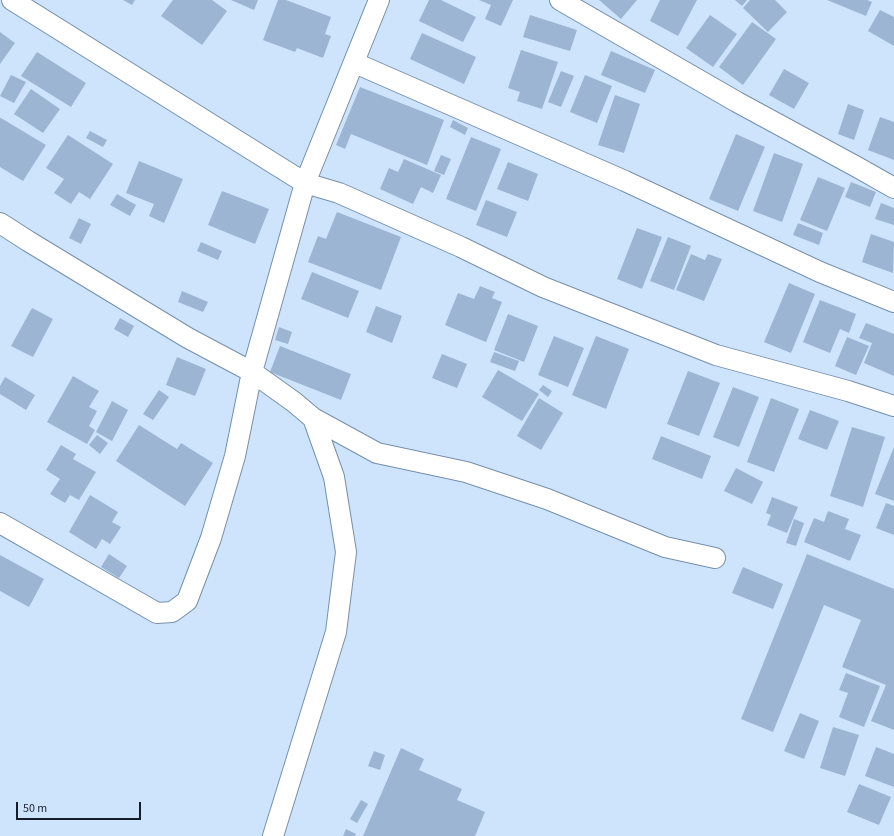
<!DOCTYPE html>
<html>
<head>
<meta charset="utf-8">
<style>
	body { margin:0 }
	#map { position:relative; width:894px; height:836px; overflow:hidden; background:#cee4fd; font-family:"Source Sans 3",sans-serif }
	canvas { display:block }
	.scale { position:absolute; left:16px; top:802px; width:125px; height:18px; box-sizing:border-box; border:2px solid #141d28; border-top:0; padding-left:5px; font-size:12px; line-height:14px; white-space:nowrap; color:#141d28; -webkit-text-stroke:3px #cee4fd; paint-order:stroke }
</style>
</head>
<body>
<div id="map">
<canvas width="894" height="836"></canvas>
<div class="scale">50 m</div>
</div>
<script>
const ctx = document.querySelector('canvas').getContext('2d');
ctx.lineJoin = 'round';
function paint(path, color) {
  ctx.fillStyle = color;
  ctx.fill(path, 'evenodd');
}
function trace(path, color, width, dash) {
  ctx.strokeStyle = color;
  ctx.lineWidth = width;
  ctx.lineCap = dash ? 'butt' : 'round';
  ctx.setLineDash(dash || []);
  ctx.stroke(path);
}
paint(new Path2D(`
	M 123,0 L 135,0 L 132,5 Z
	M 173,0 L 212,0 L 227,11 L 202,45 L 161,16 Z
	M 231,0 L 258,0 L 254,10 Z
	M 278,0 L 286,0 L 331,17 L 325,34 L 331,36 L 323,58 L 297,48 L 295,52 L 263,40 Z
	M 429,0 L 441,0 L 476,17 L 463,42 L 419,21 Z
	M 479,0 L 513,0 L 501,26 L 485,19 L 491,5 Z
	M 599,0 L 637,0 L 621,19 Z
	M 660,0 L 697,0 L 678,36 L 650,21 Z
	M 735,0 L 747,0 L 742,6 Z
	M 750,0 L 775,0 L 787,12 L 768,32 L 743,8 Z
	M 827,0 L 867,0 L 872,2 L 866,16 Z
	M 880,10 L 894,17 L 894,46 L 868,31 Z
	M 530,15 L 577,30 L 570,51 L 523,37 Z
	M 710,15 L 737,34 L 713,67 L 686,48 Z
	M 752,22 L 776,39 L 743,85 L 719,67 Z
	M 0,32 L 15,43 L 0,64 Z
	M 422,33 L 476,57 L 464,84 L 410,59 Z
	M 521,50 L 558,62 L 542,109 L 517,101 L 520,92 L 508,88 Z
	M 611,51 L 655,70 L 645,93 L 601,75 Z
	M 37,52 L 86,83 L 71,107 L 21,76 Z
	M 784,69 L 809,83 L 794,109 L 769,95 Z
	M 561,71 L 574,76 L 561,107 L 548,102 Z
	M 11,75 L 26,82 L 14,103 L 0,96 Z
	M 585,75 L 612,86 L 597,123 L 570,112 Z
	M 360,87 L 444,120 L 427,165 L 351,134 L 345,149 L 336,145 Z
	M 31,89 L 60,109 L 43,133 L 14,114 Z
	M 615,95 L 640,104 L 624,153 L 598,145 Z
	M 848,104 L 864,110 L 854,140 L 838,134 Z
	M 880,117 L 894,122 L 894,160 L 868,150 Z
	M 0,118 L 1,118 L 46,145 L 23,181 L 0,167 Z
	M 453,120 L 468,128 L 465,135 L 450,127 Z
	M 90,131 L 107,140 L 103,147 L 86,138 Z
	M 736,134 L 765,147 L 738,211 L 709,199 Z
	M 68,135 L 113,164 L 90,199 L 79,192 L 71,204 L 54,193 L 64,179 L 46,168 Z
	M 471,137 L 501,149 L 476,211 L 446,199 Z
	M 774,153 L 803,164 L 782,222 L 753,211 Z
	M 441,155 L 451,159 L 444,175 L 434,171 Z
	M 404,159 L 441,175 L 433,193 L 421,187 L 413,204 L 380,189 L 389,168 L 398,172 Z
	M 139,161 L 183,179 L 164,223 L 149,216 L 154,204 L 126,193 Z
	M 508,162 L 538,174 L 528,201 L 497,189 Z
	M 818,177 L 845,188 L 827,231 L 800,220 Z
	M 851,182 L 876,192 L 870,207 L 845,197 Z
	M 222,191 L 269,209 L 255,244 L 208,225 Z
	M 117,194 L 136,205 L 130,216 L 110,205 Z
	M 486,200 L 517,212 L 507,237 L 476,225 Z
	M 881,203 L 894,208 L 894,225 L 875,219 Z
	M 337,212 L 401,237 L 381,290 L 308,262 L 318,236 L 326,239 Z
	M 79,218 L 91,224 L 81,244 L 69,238 Z
	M 798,223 L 823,233 L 819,245 L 793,235 Z
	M 637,228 L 662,237 L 642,289 L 617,279 Z
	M 871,234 L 894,242 L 893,273 L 862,262 Z
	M 668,237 L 691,246 L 674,290 L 650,281 Z
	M 201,242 L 222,251 L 218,260 L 197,251 Z
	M 691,254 L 705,260 L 708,254 L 722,259 L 704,301 L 676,290 Z
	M 312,272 L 359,291 L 348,318 L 301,299 Z
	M 789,283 L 815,294 L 791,353 L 764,342 Z
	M 480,286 L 495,292 L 492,298 L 502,302 L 486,342 L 445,325 L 458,293 L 474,299 Z
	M 182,291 L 208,302 L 203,312 L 178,302 Z
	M 820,300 L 856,314 L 849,333 L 840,329 L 830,353 L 803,342 Z
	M 376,306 L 402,316 L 392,343 L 366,332 Z
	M 32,308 L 53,319 L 33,357 L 11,346 Z
	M 508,314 L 538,326 L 524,362 L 494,350 Z
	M 120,318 L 134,326 L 128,337 L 114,329 Z
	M 866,323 L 894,334 L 894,376 L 864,363 L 872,343 L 859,338 Z
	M 279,327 L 292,332 L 288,344 L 275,340 Z
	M 554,336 L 584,348 L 568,387 L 538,375 Z
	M 596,336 L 629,349 L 606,409 L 572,395 Z
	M 847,337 L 869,346 L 856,375 L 835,366 Z
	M 280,346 L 351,374 L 341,400 L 270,372 Z
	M 494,352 L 519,361 L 515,371 L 490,362 Z
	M 442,354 L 467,364 L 457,388 L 432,378 Z
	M 177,357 L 206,369 L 195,396 L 166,385 Z
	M 498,370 L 539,394 L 522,421 L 482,397 Z
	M 688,371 L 720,383 L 699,436 L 667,424 Z
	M 73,376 L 99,391 L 89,407 L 97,411 L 89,426 L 95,430 L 87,444 L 47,422 Z
	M 5,377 L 35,395 L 26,410 L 0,394 L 0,386 Z
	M 543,385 L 552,391 L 548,397 L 539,390 Z
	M 733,387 L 759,397 L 739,447 L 713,437 Z
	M 159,390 L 169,397 L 153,420 L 143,414 Z
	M 539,398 L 563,413 L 541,450 L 517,436 Z
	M 771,398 L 799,409 L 774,472 L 747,462 Z
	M 112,401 L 128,410 L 112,441 L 96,432 Z
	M 810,410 L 839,421 L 827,450 L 798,439 Z
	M 139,425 L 177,449 L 181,443 L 213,463 L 185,506 L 116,461 Z
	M 852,427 L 885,437 L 863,507 L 830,496 Z
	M 97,435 L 108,443 L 100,454 L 89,445 Z
	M 661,436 L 711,456 L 702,479 L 652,459 Z
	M 61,445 L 76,454 L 73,459 L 96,472 L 79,500 L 70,495 L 65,503 L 50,494 L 60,479 L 46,470 Z
	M 894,447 L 894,501 L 875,494 Z
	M 736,468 L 763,482 L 752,504 L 724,491 Z
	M 90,495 L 118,512 L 112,522 L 121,527 L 110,544 L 102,539 L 96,549 L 69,532 Z
	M 772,497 L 798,507 L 787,533 L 767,525 L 771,515 L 766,513 Z
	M 886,503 L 894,506 L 894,535 L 876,528 Z
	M 828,511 L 849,519 L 845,529 L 861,535 L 850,561 L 804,542 L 814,518 L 824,522 Z
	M 794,519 L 804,523 L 796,546 L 786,543 Z
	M 109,554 L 127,566 L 119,578 L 101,567 Z
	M 807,554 L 894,589 L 894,730 L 871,721 L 886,685 L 842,667 L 861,620 L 824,605 L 773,732 L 741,719 Z
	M 0,555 L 44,579 L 29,607 L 0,591 Z
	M 743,567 L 783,584 L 773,609 L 732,593 Z
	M 846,673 L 880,686 L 864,727 L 839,717 L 848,693 L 839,690 Z
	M 800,713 L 819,721 L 804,759 L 784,751 Z
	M 833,727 L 859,735 L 845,776 L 820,768 Z
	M 876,747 L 894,754 L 894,787 L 865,776 Z
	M 401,748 L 424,759 L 419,770 L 462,789 L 457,800 L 485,812 L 475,836 L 363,836 Z
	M 374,751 L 385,755 L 380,770 L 368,766 Z
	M 859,784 L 891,797 L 879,825 L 847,812 Z
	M 361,800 L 368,804 L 357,823 L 350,819 Z
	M 346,829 L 356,834 L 355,836 L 343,836 Z`), '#9bb5d3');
const minor = new Path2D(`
	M 12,0 L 305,183 L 339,193 L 461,247 L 543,287 L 716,355 L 848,391 L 894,406
	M 560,0 L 737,102 L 857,167 L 894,188
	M 355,63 L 625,181 L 820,272 L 894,302
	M 0,223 L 28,241 L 188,338 L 252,372 L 294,402 L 313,418 L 377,453 L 466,472 L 547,499 L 665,547 L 715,558
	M 0,523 L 157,613 L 172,612 L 187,601 L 211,538 L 235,456 L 252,372 L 305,183 L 379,0
	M 273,836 L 336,632 L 346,552 L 334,477 L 313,418`);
trace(minor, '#768fab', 22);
trace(minor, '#fff', 20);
</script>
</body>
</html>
